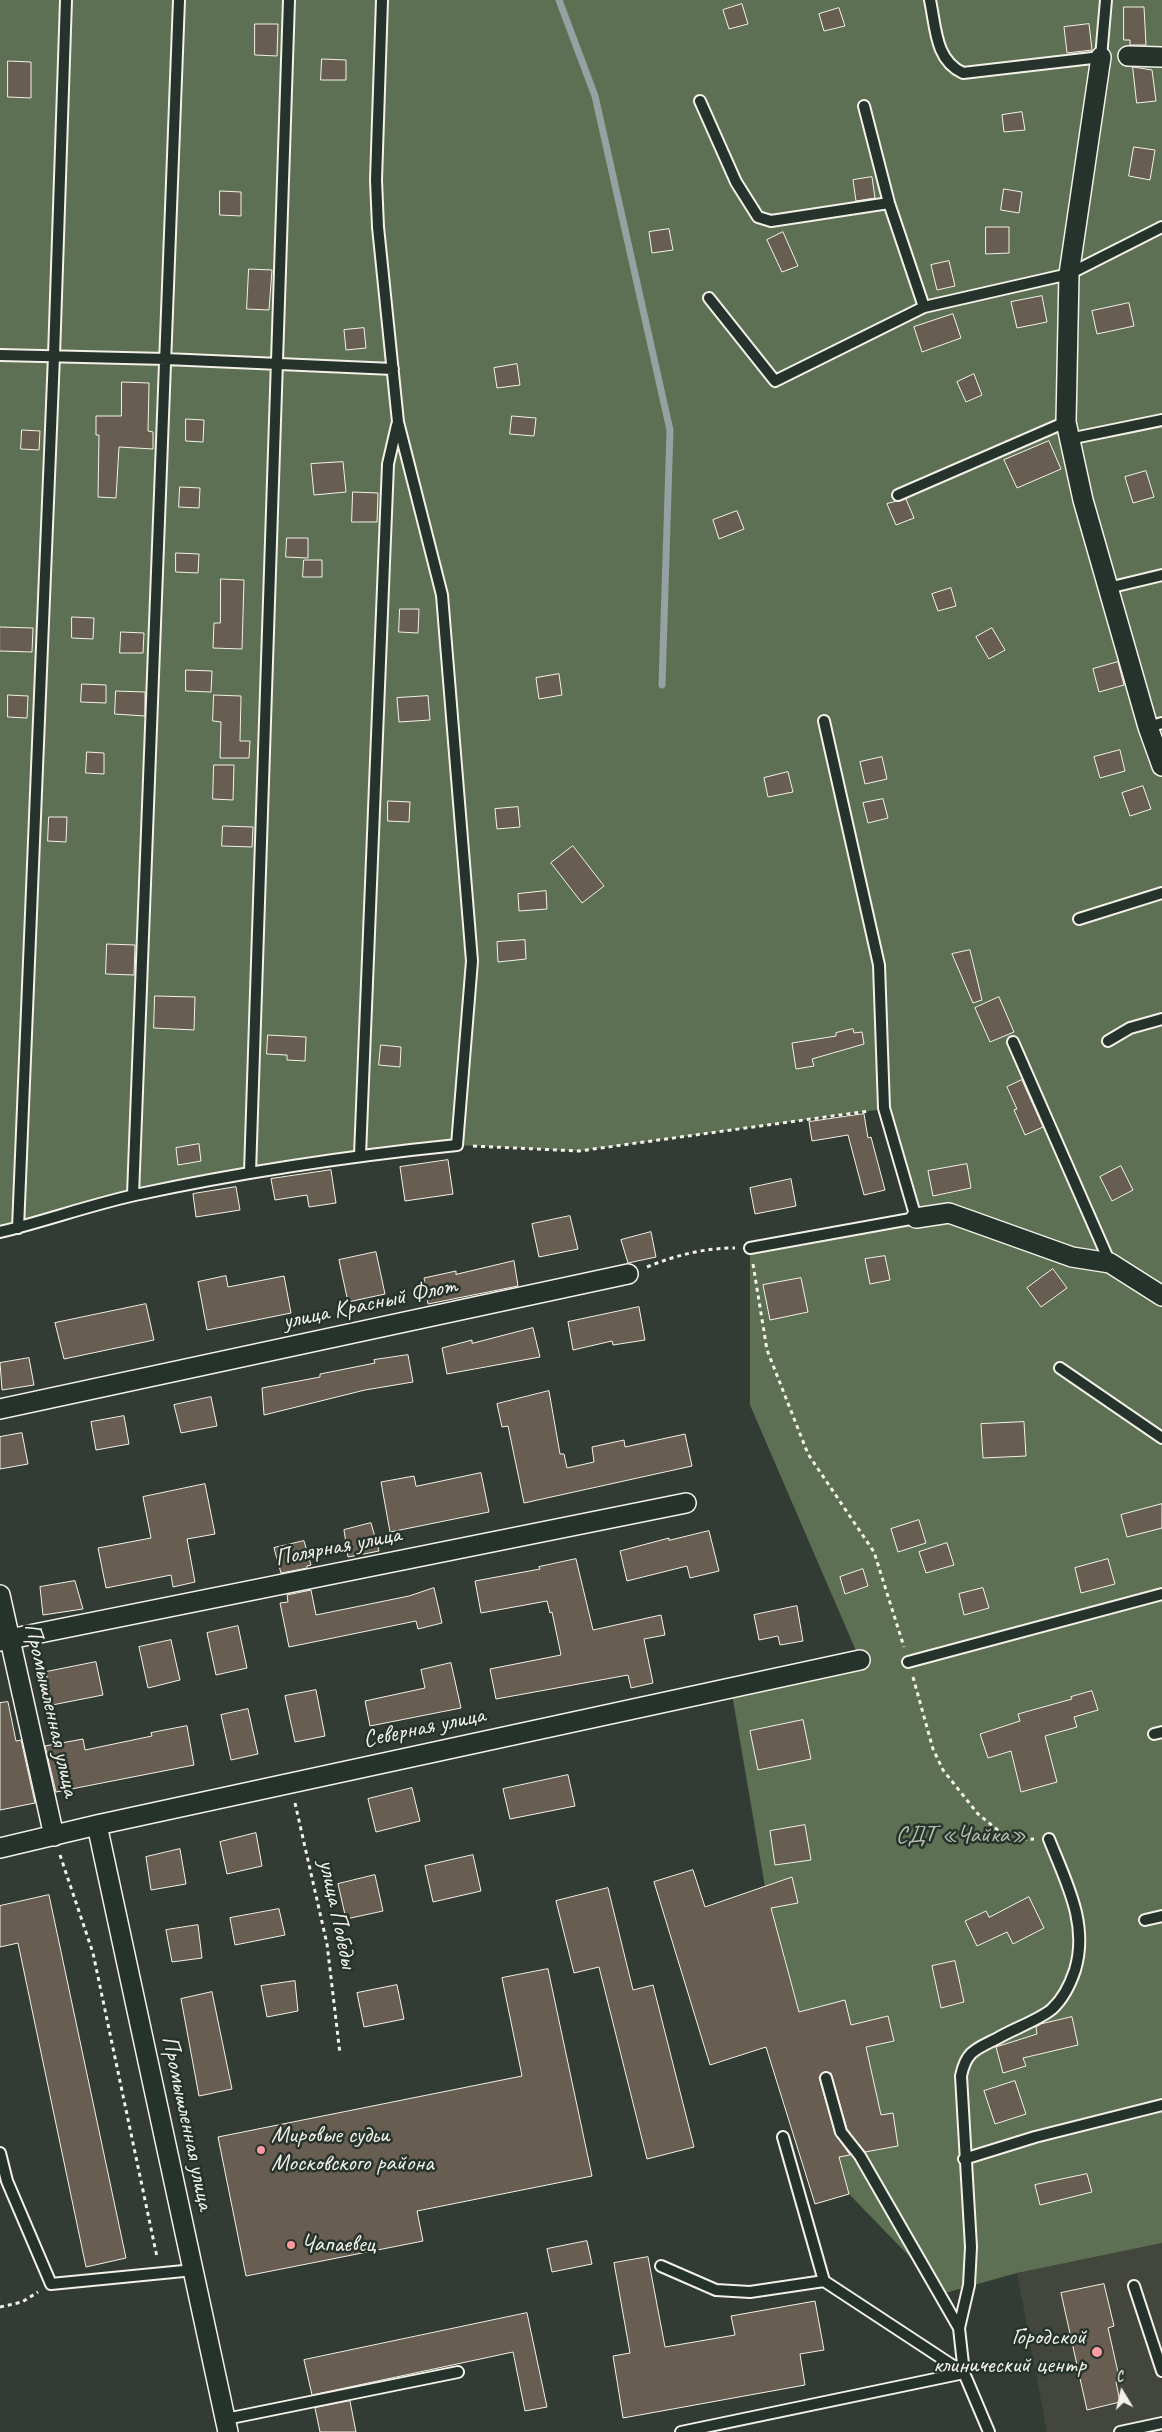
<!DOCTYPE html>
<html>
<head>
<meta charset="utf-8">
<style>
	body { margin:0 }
	#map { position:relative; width:1162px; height:2432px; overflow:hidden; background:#333c34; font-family:Caveat,sans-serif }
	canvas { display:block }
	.north { position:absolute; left:1097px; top:2367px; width:50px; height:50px; -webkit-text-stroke:4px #26332d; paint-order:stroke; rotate:351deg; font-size:14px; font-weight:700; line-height:20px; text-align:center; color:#f4f1e8 }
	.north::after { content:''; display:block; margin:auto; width:18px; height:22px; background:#f4f1e8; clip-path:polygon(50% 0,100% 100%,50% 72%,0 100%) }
</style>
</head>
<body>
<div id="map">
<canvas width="1162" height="2432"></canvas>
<div class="north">С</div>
</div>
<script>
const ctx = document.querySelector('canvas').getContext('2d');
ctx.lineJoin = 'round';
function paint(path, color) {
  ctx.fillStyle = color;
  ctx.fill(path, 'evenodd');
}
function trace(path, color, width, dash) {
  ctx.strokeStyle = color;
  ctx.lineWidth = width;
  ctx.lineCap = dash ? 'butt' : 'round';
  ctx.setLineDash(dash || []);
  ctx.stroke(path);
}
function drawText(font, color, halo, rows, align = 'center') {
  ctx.font = font + ' Caveat,sans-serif';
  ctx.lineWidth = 5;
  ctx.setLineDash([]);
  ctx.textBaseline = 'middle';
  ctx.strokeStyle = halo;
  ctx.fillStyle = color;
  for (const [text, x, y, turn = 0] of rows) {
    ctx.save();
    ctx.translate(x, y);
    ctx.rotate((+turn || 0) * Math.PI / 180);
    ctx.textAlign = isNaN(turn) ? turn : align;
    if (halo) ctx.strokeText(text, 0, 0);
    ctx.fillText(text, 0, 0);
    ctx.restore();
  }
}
paint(new Path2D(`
	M 1162,2243 L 1162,2432 L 1047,2432 L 1017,2273 Z`), '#43463d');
paint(new Path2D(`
	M 0,0 L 1162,0 L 1162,2243 L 1017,2273 L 945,2293 L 849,2194 L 765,1887 L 731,1688 L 860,1660 L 750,1405 L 750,1248 L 916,1218 L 884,1109 L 579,1151 L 457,1145 L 250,1172 L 0,1232 Z`), '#5d7053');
trace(new Path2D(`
	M 559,0 L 595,96 L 670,430 L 662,685`), '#95a1a2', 7);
const building = new Path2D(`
	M 742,4 L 748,24 L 729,29 L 723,10 Z
	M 1124,7 L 1144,7 L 1146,45 L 1130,45 L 1130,40 L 1124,40 Z
	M 839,8 L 845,26 L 824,31 L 819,14 Z
	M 255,24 L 278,24 L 277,56 L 255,55 Z
	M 1089,24 L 1092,50 L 1067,53 L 1064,27 Z
	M 322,59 L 346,60 L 346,80 L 321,80 Z
	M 8,61 L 31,62 L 31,98 L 8,97 Z
	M 1133,67 L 1152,70 L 1156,101 L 1137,103 Z
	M 1022,112 L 1025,130 L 1004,132 L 1002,115 Z
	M 1134,147 L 1155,150 L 1150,180 L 1129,176 Z
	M 872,177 L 875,198 L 856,201 L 853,180 Z
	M 1004,189 L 1022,192 L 1019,213 L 1001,210 Z
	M 220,191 L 241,192 L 241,216 L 220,215 Z
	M 986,227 L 1009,227 L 1009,253 L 986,254 Z
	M 669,229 L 673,250 L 652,253 L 649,232 Z
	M 783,232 L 798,266 L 782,272 L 767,240 Z
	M 949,261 L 955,286 L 937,290 L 931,265 Z
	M 249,269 L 272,270 L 269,310 L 247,309 Z
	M 1042,296 L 1047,322 L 1017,328 L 1011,302 Z
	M 1129,303 L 1134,326 L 1097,334 L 1092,311 Z
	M 953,314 L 961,338 L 922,352 L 914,327 Z
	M 364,328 L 366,348 L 346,350 L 344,330 Z
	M 517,364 L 520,385 L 497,388 L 494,368 Z
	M 974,374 L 982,395 L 966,402 L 957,382 Z
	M 122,382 L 149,383 L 148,431 L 153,432 L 153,449 L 119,447 L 116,498 L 98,497 L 99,435 L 96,435 L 96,416 L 121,416 Z
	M 512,416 L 536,418 L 534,436 L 510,434 Z
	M 186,419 L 204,420 L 203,442 L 186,441 Z
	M 22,430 L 40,431 L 39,450 L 21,449 Z
	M 1049,441 L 1061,469 L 1017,488 L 1004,460 Z
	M 343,462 L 346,492 L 314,495 L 311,464 Z
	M 1146,471 L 1154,497 L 1133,503 L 1125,477 Z
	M 180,487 L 200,488 L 199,508 L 179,507 Z
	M 353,492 L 378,493 L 377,522 L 352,522 Z
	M 906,499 L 914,518 L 896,525 L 887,504 Z
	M 737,511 L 744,529 L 719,539 L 713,520 Z
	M 287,538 L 308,538 L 308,558 L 286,557 Z
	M 176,553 L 199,554 L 198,573 L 176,572 Z
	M 304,560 L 322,560 L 322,577 L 303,577 Z
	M 221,579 L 244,580 L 242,649 L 213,648 L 214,623 L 220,623 Z
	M 951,588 L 956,606 L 938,611 L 932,594 Z
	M 400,609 L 419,609 L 418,633 L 399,632 Z
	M 72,617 L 94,618 L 93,639 L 72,638 Z
	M 0,627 L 33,628 L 32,652 L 0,651 Z
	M 992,628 L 1005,650 L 989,659 L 976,637 Z
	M 121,632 L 144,633 L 143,653 L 120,653 Z
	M 1118,662 L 1124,685 L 1099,692 L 1093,669 Z
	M 186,670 L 212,671 L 211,692 L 186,691 Z
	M 559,674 L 562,695 L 539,699 L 536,678 Z
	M 82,684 L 106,685 L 106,703 L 81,702 Z
	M 116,691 L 145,692 L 145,716 L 115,714 Z
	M 8,695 L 28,696 L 27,718 L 8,717 Z
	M 214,695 L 241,696 L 240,741 L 250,741 L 249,758 L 220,758 L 221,722 L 213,721 Z
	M 428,696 L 430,720 L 399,722 L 397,698 Z
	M 1120,750 L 1125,771 L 1100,778 L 1094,757 Z
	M 87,752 L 104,753 L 104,774 L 86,773 Z
	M 882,757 L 887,779 L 865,784 L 860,762 Z
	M 214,765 L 234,765 L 233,800 L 213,799 Z
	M 788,772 L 793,792 L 768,797 L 764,778 Z
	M 1143,786 L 1151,809 L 1130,816 L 1122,793 Z
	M 883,799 L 888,818 L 868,823 L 863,803 Z
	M 388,801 L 410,802 L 409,822 L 388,821 Z
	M 518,807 L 520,827 L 497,829 L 495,809 Z
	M 49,817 L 67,817 L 66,842 L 48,841 Z
	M 223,826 L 253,827 L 252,847 L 222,846 Z
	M 573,846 L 604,886 L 582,903 L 551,863 Z
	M 546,891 L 547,909 L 519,911 L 518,894 Z
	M 525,940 L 526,959 L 498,962 L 497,942 Z
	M 107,944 L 135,945 L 134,975 L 106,974 Z
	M 970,950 L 982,1000 L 973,1003 L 952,954 Z
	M 155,996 L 195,997 L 194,1030 L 154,1028 Z
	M 999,997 L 1014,1032 L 990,1042 L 975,1008 Z
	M 853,1029 L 854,1033 L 862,1032 L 864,1044 L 812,1059 L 814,1066 L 796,1069 L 792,1043 L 836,1036 L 836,1033 Z
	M 268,1035 L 306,1037 L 305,1061 L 287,1060 L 287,1055 L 267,1054 Z
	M 381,1045 L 401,1047 L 400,1067 L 379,1065 Z
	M 1022,1080 L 1043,1127 L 1025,1135 L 1014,1110 L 1017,1109 L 1007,1087 Z
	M 864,1114 L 868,1138 L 871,1137 L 885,1190 L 864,1195 L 848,1135 L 812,1141 L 809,1122 Z
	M 199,1144 L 201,1161 L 178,1165 L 176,1148 Z
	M 448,1160 L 453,1194 L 405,1201 L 400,1167 Z
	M 967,1164 L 971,1188 L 933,1196 L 928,1171 Z
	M 1121,1166 L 1133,1190 L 1112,1201 L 1100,1177 Z
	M 331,1170 L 336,1203 L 309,1207 L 307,1195 L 275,1200 L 271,1179 Z
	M 791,1179 L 796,1206 L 755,1214 L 750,1188 Z
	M 236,1187 L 240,1210 L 196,1217 L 193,1194 Z
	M 570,1216 L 578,1249 L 539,1257 L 532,1224 Z
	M 651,1232 L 656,1257 L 628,1263 L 621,1240 Z
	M 376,1252 L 385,1294 L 348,1302 L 339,1260 Z
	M 885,1256 L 890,1280 L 870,1284 L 865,1259 Z
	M 514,1261 L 518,1286 L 428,1304 L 424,1278 L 456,1271 L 456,1274 Z
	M 1053,1269 L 1067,1288 L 1041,1307 L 1027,1288 Z
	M 226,1276 L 228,1287 L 284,1276 L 291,1313 L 207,1330 L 198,1282 Z
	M 801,1278 L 808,1312 L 770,1320 L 763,1285 Z
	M 146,1304 L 154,1340 L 64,1359 L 55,1323 Z
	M 639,1307 L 645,1340 L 613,1345 L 612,1341 L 573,1350 L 568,1322 Z
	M 533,1328 L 540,1357 L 447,1374 L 442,1348 L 472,1340 L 472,1343 Z
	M 408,1355 L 413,1382 L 365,1390 L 264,1415 L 262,1388 L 320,1377 L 320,1374 L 375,1363 L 374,1360 Z
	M 29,1358 L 34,1385 L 2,1390 L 0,1363 Z
	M 549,1391 L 560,1454 L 564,1454 L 567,1468 L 594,1462 L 592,1447 L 624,1440 L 625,1447 L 685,1434 L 692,1466 L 524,1503 L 508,1426 L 502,1427 L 497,1404 Z
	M 211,1397 L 217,1426 L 181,1433 L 174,1405 Z
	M 124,1416 L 129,1444 L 96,1450 L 91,1422 Z
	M 1024,1422 L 1026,1456 L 983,1458 L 981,1424 Z
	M 22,1433 L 28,1464 L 0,1469 L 0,1437 Z
	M 481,1473 L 489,1512 L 390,1532 L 381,1482 L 414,1476 L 416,1486 Z
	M 205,1484 L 215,1534 L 187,1539 L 195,1582 L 173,1587 L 171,1575 L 106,1588 L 98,1548 L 151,1538 L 143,1497 Z
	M 1162,1504 L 1162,1528 L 1127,1537 L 1121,1515 Z
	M 919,1520 L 926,1543 L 898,1552 L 891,1529 Z
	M 371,1523 L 379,1551 L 348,1557 L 344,1530 Z
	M 709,1531 L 719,1571 L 690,1578 L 687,1566 L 627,1581 L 620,1551 L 669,1538 L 669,1540 Z
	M 304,1541 L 311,1565 L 307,1566 L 307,1568 L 281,1573 L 274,1548 Z
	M 947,1543 L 954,1565 L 926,1573 L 919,1552 Z
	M 576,1559 L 593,1630 L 661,1615 L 665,1635 L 644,1639 L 653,1683 L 631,1688 L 628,1675 L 496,1699 L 490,1669 L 561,1655 L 552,1612 L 550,1613 L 547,1601 L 481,1613 L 475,1581 L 540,1569 L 539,1567 Z
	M 1108,1559 L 1115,1584 L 1081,1593 L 1075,1568 Z
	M 863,1569 L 868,1586 L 845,1594 L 840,1577 Z
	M 75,1581 L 83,1609 L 43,1615 L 40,1587 Z
	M 434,1588 L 442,1623 L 418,1629 L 416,1621 L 289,1647 L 280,1603 L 288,1602 L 287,1595 L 311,1590 L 316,1615 L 409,1596 Z
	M 983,1588 L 989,1608 L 964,1615 L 959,1594 Z
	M 797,1606 L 803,1641 L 780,1645 L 778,1636 L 759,1640 L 754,1615 Z
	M 238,1626 L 247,1668 L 216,1675 L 207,1633 Z
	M 171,1640 L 180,1680 L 148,1688 L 139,1647 Z
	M 96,1662 L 103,1695 L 52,1705 L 46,1672 Z
	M 451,1663 L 461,1708 L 370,1726 L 365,1701 L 425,1688 L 421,1670 Z
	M 316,1690 L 325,1736 L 295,1742 L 285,1696 Z
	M 1092,1691 L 1098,1710 L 1074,1717 L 1077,1727 L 1045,1736 L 1057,1782 L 1021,1792 L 1011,1751 L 988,1758 L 980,1734 L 1020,1721 L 1018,1714 L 1072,1699 L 1071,1697 Z
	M 8,1702 L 16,1741 L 21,1740 L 35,1803 L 0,1810 L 0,1703 Z
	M 248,1709 L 258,1754 L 231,1760 L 221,1715 Z
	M 803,1720 L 811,1759 L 758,1770 L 750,1731 Z
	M 187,1726 L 194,1765 L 56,1792 L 45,1746 L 83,1739 L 85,1750 L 152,1736 L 151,1733 Z
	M 568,1775 L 575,1806 L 510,1819 L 503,1789 Z
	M 412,1788 L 420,1821 L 376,1832 L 368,1799 Z
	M 805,1825 L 811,1860 L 775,1865 L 770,1831 Z
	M 256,1833 L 262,1866 L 227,1874 L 220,1842 Z
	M 180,1849 L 186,1884 L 151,1890 L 146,1857 Z
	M 473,1855 L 481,1891 L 433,1902 L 425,1866 Z
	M 693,1870 L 705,1907 L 792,1877 L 798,1903 L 771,1908 L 799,2012 L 845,2000 L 851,2025 L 888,2016 L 894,2041 L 866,2047 L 881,2115 L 893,2113 L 898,2146 L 865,2152 L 847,2129 L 831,2073 L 824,2072 L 819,2077 L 835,2134 L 850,2155 L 839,2157 L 849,2194 L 815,2204 L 766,2047 L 710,2065 L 654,1882 Z
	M 375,1875 L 383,1911 L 346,1919 L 338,1884 Z
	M 608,1888 L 633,1990 L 653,1985 L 694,2147 L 647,2159 L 599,1967 L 574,1973 L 556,1901 Z
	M 49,1895 L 126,2258 L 86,2267 L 18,1943 L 0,1947 L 0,1906 Z
	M 1029,1897 L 1044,1928 L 1013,1944 L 1007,1932 L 977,1946 L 965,1921 L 986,1911 L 989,1917 Z
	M 279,1909 L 285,1935 L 235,1945 L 230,1918 Z
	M 198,1925 L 202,1958 L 172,1962 L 166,1930 Z
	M 955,1961 L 964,2002 L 941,2008 L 932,1966 Z
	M 548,1969 L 592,2176 L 417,2211 L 423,2241 L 246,2276 L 218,2137 L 522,2076 L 502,1978 Z
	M 295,1981 L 298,2011 L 267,2017 L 261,1986 Z
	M 397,1985 L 404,2019 L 364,2027 L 357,1993 Z
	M 212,1992 L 232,2089 L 199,2096 L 181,1999 Z
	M 1072,2017 L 1078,2045 L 1023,2058 L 1026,2066 L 1003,2073 L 996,2047 L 1037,2034 L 1036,2027 L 1041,2024 Z
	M 1015,2081 L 1026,2114 L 995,2124 L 984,2091 Z
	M 1087,2174 L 1092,2192 L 1040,2205 L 1035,2185 Z
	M 587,2241 L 592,2264 L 552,2272 L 547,2249 Z
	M 648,2257 L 665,2347 L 735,2335 L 731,2316 L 815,2301 L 824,2350 L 800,2354 L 805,2385 L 623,2418 L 613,2356 L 630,2353 L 614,2263 Z
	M 1104,2284 L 1114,2326 L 1108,2328 L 1120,2381 L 1116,2382 L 1120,2402 L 1087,2410 L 1061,2293 Z
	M 527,2313 L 547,2407 L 525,2411 L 513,2352 L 312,2395 L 304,2360 Z
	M 350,2401 L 356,2432 L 320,2432 L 315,2408 Z`);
paint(building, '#675e51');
trace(building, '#f4f1e8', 1);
const service = new Path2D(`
	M 930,0 C 936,28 935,60 963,73 L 1101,57 L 1106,0
	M 700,101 L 736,182 L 758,217 L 771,221 L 889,203
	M 864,106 L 889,203 L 924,307
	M 709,298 L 775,381 L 924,307 L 1069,274 L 1162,227
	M 0,355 L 166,359 L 393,369
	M 1069,439 L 1162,420
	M 898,495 L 1066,422
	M 1108,588 L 1162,575
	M 1148,727 L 1162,723
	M 1079,919 L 1162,893
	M 1108,1041 L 1130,1028 L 1162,1019
	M 1013,1042 L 1110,1263
	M 360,1155 L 388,464 L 397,425
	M 250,1172 L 289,0
	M 133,1195 L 179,0
	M 18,1228 L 54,356 L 66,0
	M 0,1232 C 45,1221 90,1205 135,1195 C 242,1172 349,1156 457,1145 L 472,961 L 442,595 L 398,422 L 378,227 L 376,180 L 382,0
	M 750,1248 L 916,1218 L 884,1108 L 879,965 L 824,721
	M 1060,1368 L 1162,1438
	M 908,1662 L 1162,1594
	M 1154,1734 L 1162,1732
	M 1145,1920 L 1162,1916
	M 826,2078 L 841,2132 L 860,2156 L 959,2328
	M 783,2137 L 824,2281 L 964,2373
	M 0,2153 L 7,2181 L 51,2284 L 194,2270
	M 964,2159 L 1035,2137 L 1162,2105
	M 661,2266 L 716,2290 L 750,2292 L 824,2281
	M 1134,2286 L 1162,2371
	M 964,2373 L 959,2328 L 969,2285 L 971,2247 L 961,2076 C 966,2051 976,2049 998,2038 C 1013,2029 1039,2020 1052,2009 C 1064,1998 1070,1985 1075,1970 C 1089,1924 1066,1882 1049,1839
	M 226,2419 L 458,2372
	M 681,2432 L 964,2373 L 989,2432
	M 1120,2432 L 1162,2423`);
const minor = new Path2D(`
	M 1128,56 L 1162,57
	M 1101,57 L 1069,274 L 1066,422 L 1083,500 L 1148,727 L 1162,766
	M 916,1218 L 949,1213 L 1072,1257 L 1110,1263 L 1162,1296
	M 0,1409 L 628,1274
	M 0,1595 L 54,1836
	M 0,1641 L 686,1503
	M 97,1825 L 228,2432
	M 0,1848 L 97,1825 L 860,1660`);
trace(service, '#f4f1e8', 14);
trace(minor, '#f4f1e8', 22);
trace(new Path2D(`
	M 473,1146 L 579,1151 L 869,1111
	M 753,1264 L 767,1350 L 808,1454 L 874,1552 L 904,1647
	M 647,1267 C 676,1255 705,1248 735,1248
	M 913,1677 L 933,1749 L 943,1770 L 978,1814 L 1010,1840 L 1034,1839
	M 295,1803 L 327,1944 L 340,2054
	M 60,1855 L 93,1953 L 157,2257
	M 0,2307 L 22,2302 L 38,2292`), '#f4f1e8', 3, [4, 4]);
trace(service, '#26332d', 10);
trace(minor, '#26332d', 19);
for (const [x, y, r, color] of [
	[261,2150,5,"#ff9aa2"],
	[291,2245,5,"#ff9aa2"],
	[1097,2352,6,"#ff9aa2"]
]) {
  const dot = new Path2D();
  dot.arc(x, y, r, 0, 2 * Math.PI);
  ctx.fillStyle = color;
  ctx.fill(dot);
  trace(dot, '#26332d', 2);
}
drawText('24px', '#f4f1e8', '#26332d', [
	["улица Красный Флот",370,1304,-12],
	["Полярная улица",338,1547,-11],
	["Промышленная улица",51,1710,77],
	["Северная улица",424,1728,-12],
	["улица Победы",337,1914,78],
	["Промышленная улица",187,2123,78]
]);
drawText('24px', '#b8bdac', '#26332d', [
	["СДТ «Чайка»",961,1836]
]);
drawText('24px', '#f4f1e8', '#26332d', [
	["Мировые судьи",271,2136],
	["Московского района",271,2164],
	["Чапаевец",301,2245],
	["Городской",1086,2338,"right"],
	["клинический центр",1086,2366,"right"]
], 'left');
</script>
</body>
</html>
